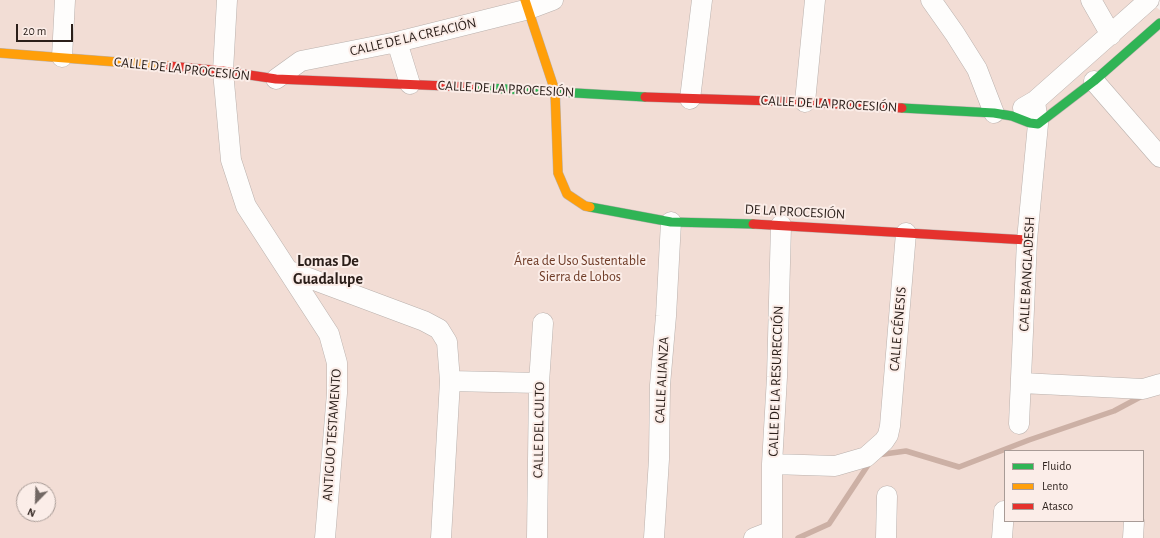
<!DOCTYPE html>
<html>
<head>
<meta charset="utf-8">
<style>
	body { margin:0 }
	#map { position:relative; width:1160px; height:538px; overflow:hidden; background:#f7efec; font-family:"Alegreya Sans",sans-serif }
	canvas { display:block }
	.legend { position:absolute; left:1004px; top:450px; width:140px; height:72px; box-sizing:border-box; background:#fbede8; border:1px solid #a89b96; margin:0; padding:5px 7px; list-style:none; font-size:12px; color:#2b1f1a }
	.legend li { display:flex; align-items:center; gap:8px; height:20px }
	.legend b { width:20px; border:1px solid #a89b96 }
	.north { position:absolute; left:16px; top:482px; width:40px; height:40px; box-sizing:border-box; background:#fbede8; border:1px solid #a89b96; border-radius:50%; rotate:203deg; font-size:11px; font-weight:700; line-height:16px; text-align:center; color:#2b1f1a }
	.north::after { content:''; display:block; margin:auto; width:14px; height:18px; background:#726864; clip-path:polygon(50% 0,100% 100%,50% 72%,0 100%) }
	.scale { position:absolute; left:16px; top:24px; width:57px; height:18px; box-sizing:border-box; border:2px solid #2b1f1a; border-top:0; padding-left:5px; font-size:12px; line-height:14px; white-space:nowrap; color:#2b1f1a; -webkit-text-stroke:3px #fbede8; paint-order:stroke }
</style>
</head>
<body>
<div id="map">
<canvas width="1160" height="538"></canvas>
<ul class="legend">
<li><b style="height:5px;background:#30b455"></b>Fluido</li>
<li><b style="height:5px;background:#ff9f0a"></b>Lento</li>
<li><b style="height:5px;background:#e5322d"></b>Atasco</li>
</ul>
<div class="north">N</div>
<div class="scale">20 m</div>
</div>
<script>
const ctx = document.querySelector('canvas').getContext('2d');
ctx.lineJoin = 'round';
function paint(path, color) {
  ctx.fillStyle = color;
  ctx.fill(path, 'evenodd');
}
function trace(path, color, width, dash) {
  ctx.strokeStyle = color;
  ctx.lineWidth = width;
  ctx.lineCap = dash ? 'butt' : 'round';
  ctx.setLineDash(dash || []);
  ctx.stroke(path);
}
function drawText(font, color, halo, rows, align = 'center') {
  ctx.font = font + ' "Alegreya Sans",sans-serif';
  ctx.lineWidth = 4;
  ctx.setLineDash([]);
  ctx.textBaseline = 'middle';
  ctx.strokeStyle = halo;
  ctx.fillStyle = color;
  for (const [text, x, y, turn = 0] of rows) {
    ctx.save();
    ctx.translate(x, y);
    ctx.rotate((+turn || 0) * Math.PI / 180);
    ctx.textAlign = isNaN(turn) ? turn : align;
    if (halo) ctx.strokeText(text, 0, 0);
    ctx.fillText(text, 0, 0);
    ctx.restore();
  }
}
paint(new Path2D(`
	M 0,0 L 1146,0 L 1160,10 L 1160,538 L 0,538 ZM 1005,451 L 1143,451 L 1143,521 L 1005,521 ZM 24,490 L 48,490 L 48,514 L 24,514 Z`), '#f2ddd5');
trace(new Path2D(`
	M 877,455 L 906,451 L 959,467 L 1029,440 L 1114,411 L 1144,395
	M 798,538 L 829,524 L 870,462`), '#ccb0a5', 5.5);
const street = new Path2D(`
	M 227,0 L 223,71 L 231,160 L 246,206 L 329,334 L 337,363 L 337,393 L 325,538
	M 931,0 L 955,34 L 977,69 L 994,113
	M 1091,0 L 1111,35
	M 397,42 L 410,84
	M 62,57 L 65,0
	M 276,79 L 301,61 L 397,42 L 529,9 L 553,0
	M 1094,81 L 1160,157
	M 690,99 L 702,0
	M 805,102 L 815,0
	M 1023,108 L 1035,101 L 1149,0
	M 290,271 L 424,321 L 439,329 L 447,342 L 450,381 L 441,538
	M 450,381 L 539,383
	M 1021,383 L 1143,389 L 1160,384
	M 1019,424 L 1027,240 L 1038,124 L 1035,101
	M 772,464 L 835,466 L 866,457 L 884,441 L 888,435 L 890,426 L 906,233
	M 537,538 L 539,383 L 543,323
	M 654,538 L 659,459 L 660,385 L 666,316 L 671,222
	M 754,538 L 772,531
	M 772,538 L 772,464 L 777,377 L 781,225
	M 886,538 L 887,496
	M 1002,538 L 1004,511
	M 1133,538 L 1134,521`);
const fast = new Path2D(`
	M 471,87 L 645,97
	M 902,108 L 994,113 L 1012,116 L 1030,123 L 1038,124 L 1094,81 L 1160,23
	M 590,207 L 671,222 L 753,224`);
const slow = new Path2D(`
	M 525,0 L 555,91 L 558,173 L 567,194 L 585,206 L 590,207
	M 0,53 L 169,66`);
const jam = new Path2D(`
	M 169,66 L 223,71 L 276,79 L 471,87
	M 645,97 L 805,102 L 902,108
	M 753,224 L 1027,240`);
trace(street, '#bab1ad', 21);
trace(fast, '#bab1ad', 10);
trace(slow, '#bab1ad', 10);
trace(jam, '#bab1ad', 10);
trace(street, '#fefdfc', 20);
trace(fast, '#30b455', 9);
trace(slow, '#ff9f0a', 9);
trace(jam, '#e5322d', 9);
drawText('14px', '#2b1f1a', '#fbede8', [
	["CALLE DE LA CREACIÓN",413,37,-13],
	["CALLE DE LA PROCESIÓN",182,69,6],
	["CALLE DE LA PROCESIÓN",506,89,3],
	["CALLE DE LA PROCESIÓN",829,104,3],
	["DE LA PROCESIÓN",795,212,3],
	["CALLE BANGLADESH",1027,274,-87],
	["CALLE GÉNESIS",898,329,-85],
	["CALLE ALIANZA",662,380,-87],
	["CALLE DE LA RESURECCIÓN",776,381,-88],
	["CALLE DEL CULTO",539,430,-89],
	["ANTIGUO TESTAMENTO",332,435,-86]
]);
drawText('14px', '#6f3c27', '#fbede8', [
	["Área de Uso Sustentable",580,261],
	["Sierra de Lobos",580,277]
]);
drawText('bold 16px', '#2b1f1a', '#fbede8', [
	["Lomas De",328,261],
	["Guadalupe",328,279]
]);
</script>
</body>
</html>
